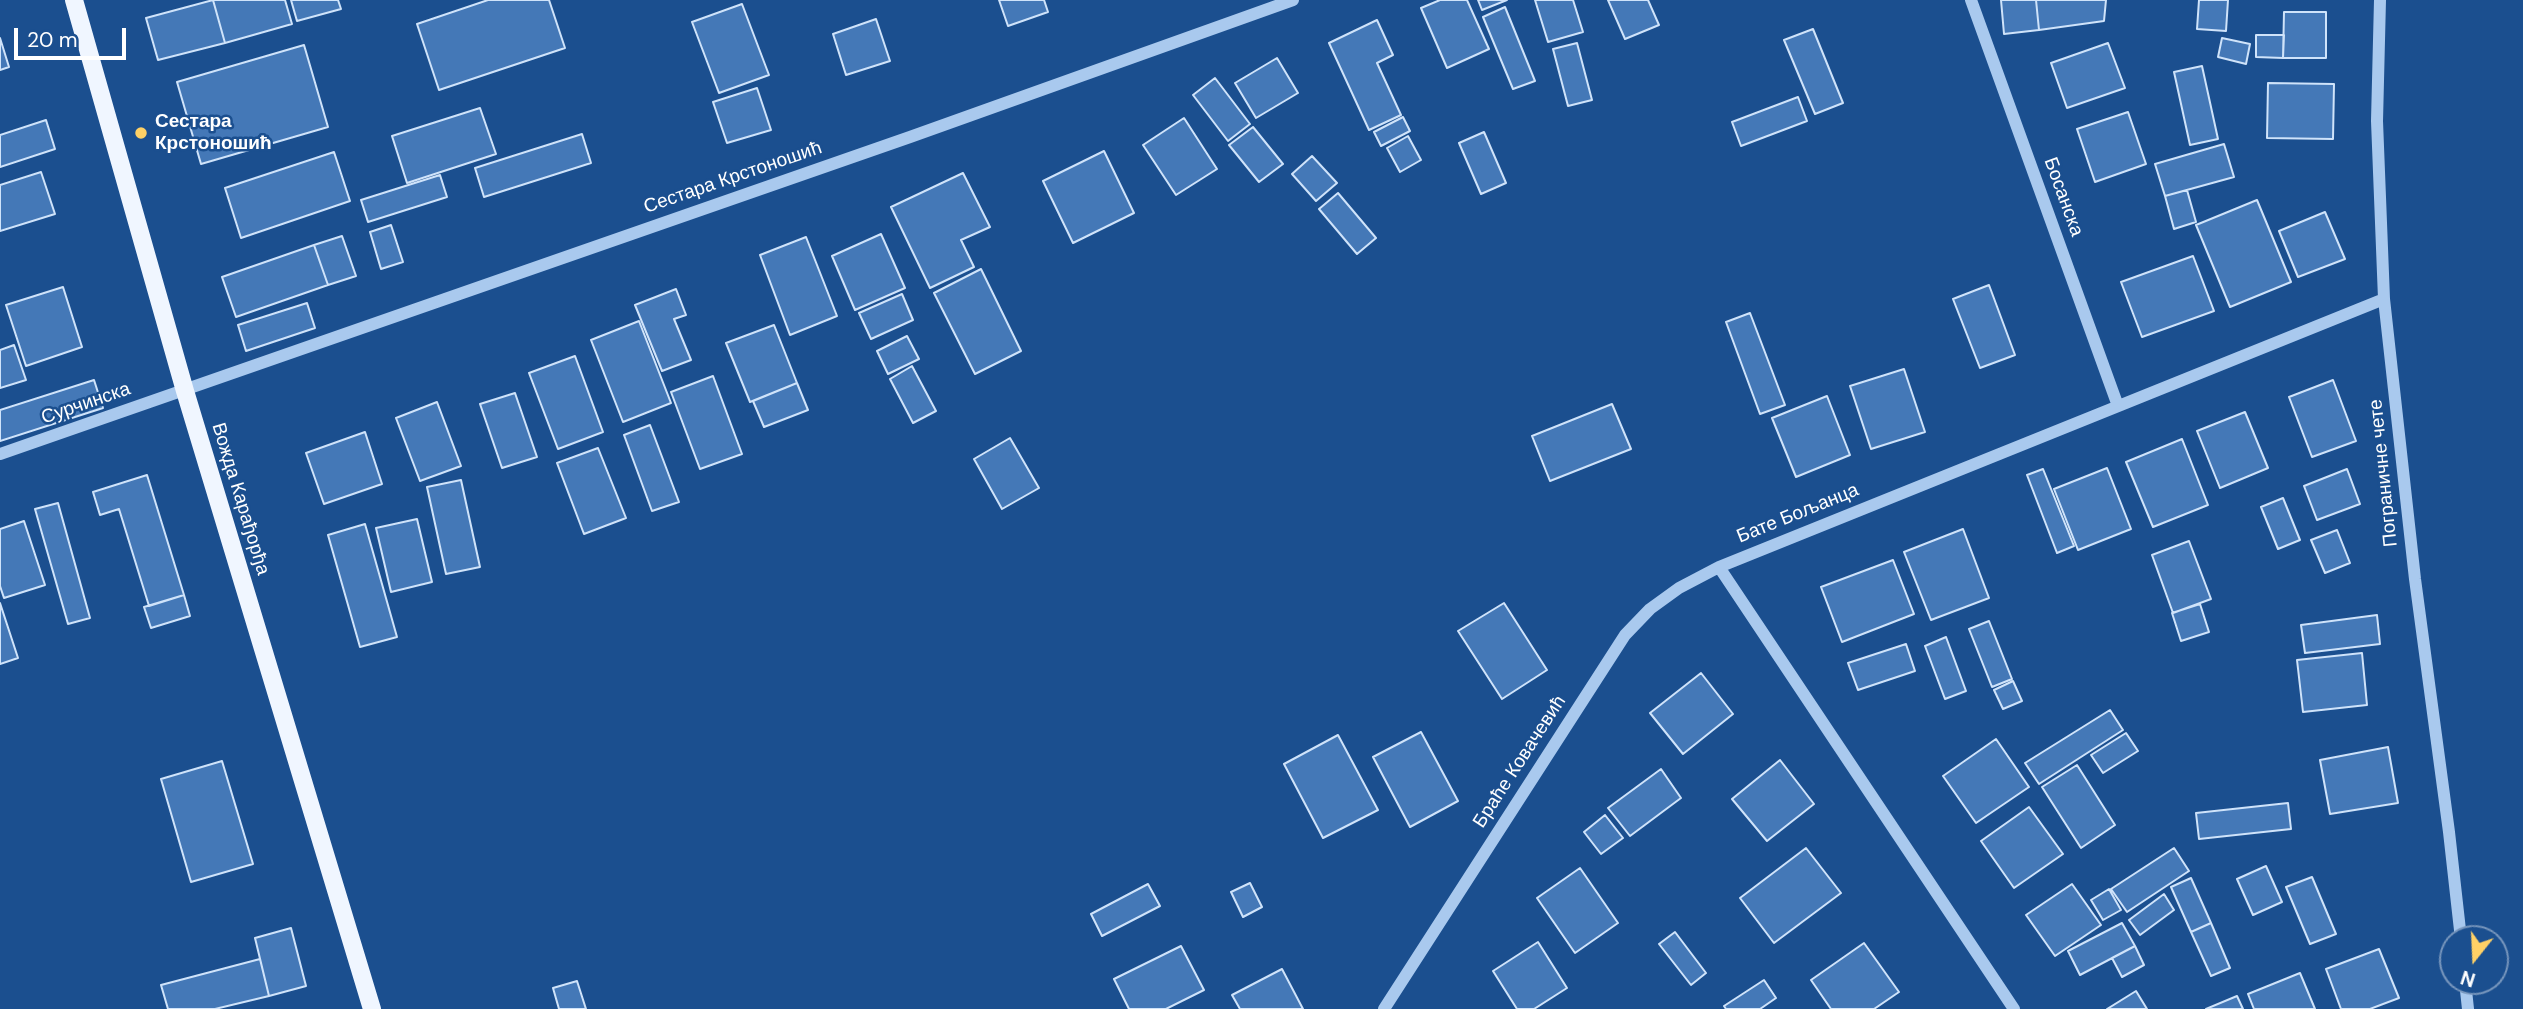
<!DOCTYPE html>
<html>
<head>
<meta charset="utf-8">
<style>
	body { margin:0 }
	#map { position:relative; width:2523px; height:1009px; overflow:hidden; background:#1b4f8f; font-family:"DM Sans",sans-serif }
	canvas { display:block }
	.north { position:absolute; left:2439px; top:925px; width:70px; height:70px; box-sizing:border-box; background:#1b4f8f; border:2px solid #7695bc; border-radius:50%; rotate:198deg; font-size:19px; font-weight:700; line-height:28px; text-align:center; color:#fff }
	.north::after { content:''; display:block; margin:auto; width:24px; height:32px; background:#ffd166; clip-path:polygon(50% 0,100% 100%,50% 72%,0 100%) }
	.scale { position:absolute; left:14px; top:28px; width:112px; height:32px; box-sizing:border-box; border:4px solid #fff; border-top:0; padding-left:9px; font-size:21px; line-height:24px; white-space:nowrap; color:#fff; -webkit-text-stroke:5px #1b4f8f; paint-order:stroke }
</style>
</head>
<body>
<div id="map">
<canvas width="2523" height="1009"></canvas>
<div class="north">N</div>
<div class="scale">20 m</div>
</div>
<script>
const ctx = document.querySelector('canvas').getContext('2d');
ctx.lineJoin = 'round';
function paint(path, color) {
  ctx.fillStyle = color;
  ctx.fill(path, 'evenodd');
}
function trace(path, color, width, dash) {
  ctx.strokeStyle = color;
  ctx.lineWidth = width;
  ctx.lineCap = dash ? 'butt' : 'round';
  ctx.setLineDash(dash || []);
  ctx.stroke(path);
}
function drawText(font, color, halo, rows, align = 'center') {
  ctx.font = font + ' "DM Sans",sans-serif';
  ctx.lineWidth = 5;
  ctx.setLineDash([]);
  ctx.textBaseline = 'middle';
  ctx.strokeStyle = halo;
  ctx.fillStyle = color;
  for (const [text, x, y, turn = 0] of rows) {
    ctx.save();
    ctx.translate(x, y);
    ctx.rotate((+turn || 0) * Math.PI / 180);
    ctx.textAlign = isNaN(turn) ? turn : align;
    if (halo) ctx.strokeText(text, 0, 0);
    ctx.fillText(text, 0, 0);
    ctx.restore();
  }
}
const building = new Path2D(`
	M 213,0 L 285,0 L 292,24 L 225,43 Z
	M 213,0 L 225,43 L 158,60 L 146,18 Z
	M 291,0 L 338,0 L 341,9 L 297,21 Z
	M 488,0 L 549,0 L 565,48 L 439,90 L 417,24 Z
	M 999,0 L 1044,0 L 1048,12 L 1008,26 Z
	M 1440,0 L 1467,0 L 1489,49 L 1447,68 L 1421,8 Z
	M 1478,0 L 1507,0 L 1482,10 Z
	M 1535,0 L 1573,0 L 1583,32 L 1548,42 Z
	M 1608,0 L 1648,0 L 1659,25 L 1625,39 Z
	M 2001,0 L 2036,0 L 2039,30 L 2004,34 Z
	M 2036,0 L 2106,0 L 2104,21 L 2039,30 Z
	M 2199,0 L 2228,0 L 2226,31 L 2197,29 Z
	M 742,4 L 769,75 L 719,93 L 692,22 Z
	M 1505,7 L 1535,81 L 1513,89 L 1483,17 Z
	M 2284,12 L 2326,12 L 2326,58 L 2283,58 Z
	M 876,19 L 890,61 L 846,75 L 833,34 Z
	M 1377,20 L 1393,55 L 1377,63 L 1401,115 L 1369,130 L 1329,43 Z
	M 1813,29 L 1843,103 L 1815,114 L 1784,40 Z
	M 2256,35 L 2284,35 L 2283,58 L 2256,57 Z
	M 0,38 L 9,67 L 0,70 Z
	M 2222,38 L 2250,44 L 2246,64 L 2218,57 Z
	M 1577,43 L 1592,100 L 1568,106 L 1553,49 Z
	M 2108,43 L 2125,88 L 2067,108 L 2051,63 Z
	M 304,45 L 328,127 L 201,164 L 177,82 Z
	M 1277,58 L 1298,93 L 1256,118 L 1235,83 Z
	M 2202,66 L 2218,139 L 2190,145 L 2174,72 Z
	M 1215,78 L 1250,124 L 1228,141 L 1193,95 Z
	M 2268,83 L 2334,84 L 2333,139 L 2267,138 Z
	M 757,88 L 771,130 L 727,143 L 713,102 Z
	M 1798,97 L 1807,121 L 1741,146 L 1732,122 Z
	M 480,108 L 496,154 L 407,183 L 392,136 Z
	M 2128,112 L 2146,164 L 2095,182 L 2077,129 Z
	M 1403,117 L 1410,131 L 1381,146 L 1374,132 Z
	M 1184,118 L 1217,169 L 1176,195 L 1143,145 Z
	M 46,120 L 55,149 L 0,167 L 0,135 Z
	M 1253,127 L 1283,164 L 1259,182 L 1229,145 Z
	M 1484,132 L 1506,183 L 1481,194 L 1459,143 Z
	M 582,134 L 591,163 L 484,197 L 475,168 Z
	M 1408,136 L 1421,160 L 1400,172 L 1387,148 Z
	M 2224,144 L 2234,177 L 2165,196 L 2155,164 Z
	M 1104,151 L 1134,213 L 1073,243 L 1043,181 Z
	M 334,152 L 350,201 L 241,238 L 225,188 Z
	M 1312,156 L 1337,183 L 1316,201 L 1292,174 Z
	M 41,172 L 55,214 L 0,231 L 0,185 Z
	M 963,173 L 990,227 L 961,240 L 974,267 L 930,288 L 891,207 Z
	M 440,175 L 447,197 L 368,222 L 361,200 Z
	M 2187,190 L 2196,222 L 2174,229 L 2165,196 Z
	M 1338,193 L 1376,238 L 1357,254 L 1319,209 Z
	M 2257,200 L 2291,282 L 2230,307 L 2196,225 Z
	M 2325,212 L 2345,259 L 2298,277 L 2279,231 Z
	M 391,225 L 403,262 L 381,269 L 370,232 Z
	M 881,234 L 905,288 L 855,310 L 832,256 Z
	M 342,236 L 356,276 L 328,285 L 314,245 Z
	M 806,237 L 837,316 L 790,335 L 760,255 Z
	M 314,245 L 328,285 L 236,317 L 222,277 Z
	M 2193,256 L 2214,311 L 2142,337 L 2121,282 Z
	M 981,269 L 1021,351 L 975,374 L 934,293 Z
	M 1989,285 L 2015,355 L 1980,368 L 1953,299 Z
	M 63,287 L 82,347 L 26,366 L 6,305 Z
	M 676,289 L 686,315 L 674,319 L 691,360 L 662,371 L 635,305 Z
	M 902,294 L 913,320 L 871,339 L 859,313 Z
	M 307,303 L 315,328 L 246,351 L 238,325 Z
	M 1750,313 L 1785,405 L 1760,414 L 1726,322 Z
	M 639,321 L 671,403 L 623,422 L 591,340 Z
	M 774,325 L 797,383 L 750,402 L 726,343 Z
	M 907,336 L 919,359 L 888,374 L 877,351 Z
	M 14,345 L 26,380 L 0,388 L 0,350 Z
	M 575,356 L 603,432 L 558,449 L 529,373 Z
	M 912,366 L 936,411 L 913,423 L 890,379 Z
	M 1904,369 L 1925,432 L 1871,449 L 1850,386 Z
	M 713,376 L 742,454 L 700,469 L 671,392 Z
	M 94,380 L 103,408 L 0,441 L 0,410 Z
	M 2333,380 L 2356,441 L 2312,457 L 2289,397 Z
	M 797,383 L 808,410 L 764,427 L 753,401 Z
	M 515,393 L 537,457 L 502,468 L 480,404 Z
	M 1827,396 L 1850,455 L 1796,477 L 1772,418 Z
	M 437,402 L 461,466 L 420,481 L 396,418 Z
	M 1612,404 L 1631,449 L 1550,481 L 1532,436 Z
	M 2245,412 L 2268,468 L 2220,488 L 2197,431 Z
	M 650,425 L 679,502 L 652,511 L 624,435 Z
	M 365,432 L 382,484 L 324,504 L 306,453 Z
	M 1010,438 L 1039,488 L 1002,509 L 974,459 Z
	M 2182,439 L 2208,505 L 2153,527 L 2126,462 Z
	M 598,448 L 626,518 L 584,534 L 557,463 Z
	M 2107,468 L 2131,529 L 2078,550 L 2054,489 Z
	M 2043,469 L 2074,546 L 2057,553 L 2027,475 Z
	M 2347,469 L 2360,504 L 2317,520 L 2304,486 Z
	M 147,475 L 184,595 L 149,606 L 119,509 L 100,515 L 93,492 Z
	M 461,480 L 480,567 L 446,574 L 427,487 Z
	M 2283,498 L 2300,540 L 2278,549 L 2261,507 Z
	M 58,503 L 90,618 L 68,624 L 35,509 Z
	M 417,519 L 432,582 L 391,592 L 376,528 Z
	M 24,521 L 45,585 L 4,598 L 0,586 L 0,529 Z
	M 365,524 L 397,637 L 360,647 L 328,535 Z
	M 1963,529 L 1989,598 L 1931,620 L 1904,552 Z
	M 2337,530 L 2350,563 L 2325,573 L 2311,540 Z
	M 2189,541 L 2211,599 L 2173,613 L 2152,555 Z
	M 1893,560 L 1914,614 L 1842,642 L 1821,587 Z
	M 184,595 L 190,616 L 151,628 L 144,607 Z
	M 0,603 L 18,658 L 0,664 Z
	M 1504,603 L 1547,670 L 1502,699 L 1458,631 Z
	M 2200,604 L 2209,632 L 2181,641 L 2172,613 Z
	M 2377,615 L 2380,644 L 2305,653 L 2301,625 Z
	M 1989,621 L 2012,679 L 1992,687 L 1969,629 Z
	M 1946,637 L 1966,691 L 1945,699 L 1925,646 Z
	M 1906,644 L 1915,671 L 1858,690 L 1848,663 Z
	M 2362,653 L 2367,705 L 2303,712 L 2297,660 Z
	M 1701,673 L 1733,714 L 1683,754 L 1650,713 Z
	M 2013,681 L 2022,701 L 2003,709 L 1994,690 Z
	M 2110,710 L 2123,730 L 2039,784 L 2025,763 Z
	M 1421,732 L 1458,801 L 1410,827 L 1373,757 Z
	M 2126,733 L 2138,751 L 2103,773 L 2091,755 Z
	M 1338,735 L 1378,810 L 1323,838 L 1284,764 Z
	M 1996,739 L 2029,787 L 1976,823 L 1943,776 Z
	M 2388,747 L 2398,803 L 2330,814 L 2320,760 Z
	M 1780,760 L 1814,804 L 1767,841 L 1732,799 Z
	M 222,761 L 253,864 L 191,882 L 161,779 Z
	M 2077,765 L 2115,825 L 2081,848 L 2042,787 Z
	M 1661,769 L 1681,798 L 1630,836 L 1608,808 Z
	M 2288,803 L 2291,829 L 2199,839 L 2196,813 Z
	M 2029,807 L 2063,854 L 2014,888 L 1981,841 Z
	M 1605,815 L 1623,838 L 1601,854 L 1584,832 Z
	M 1806,848 L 1841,893 L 1774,943 L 1740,898 Z
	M 2174,848 L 2189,871 L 2127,912 L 2111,889 Z
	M 2266,866 L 2282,902 L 2253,915 L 2237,879 Z
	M 1580,868 L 1618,923 L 1575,953 L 1537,898 Z
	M 2312,877 L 2336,934 L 2310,944 L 2286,887 Z
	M 2191,878 L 2211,923 L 2191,932 L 2171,887 Z
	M 1250,883 L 1262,907 L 1243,917 L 1231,892 Z
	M 1148,884 L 1160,906 L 1102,936 L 1091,914 Z
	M 2072,884 L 2101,925 L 2055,956 L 2026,915 Z
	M 2109,889 L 2121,910 L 2103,920 L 2091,900 Z
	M 2164,894 L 2174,910 L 2140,935 L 2129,920 Z
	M 2122,923 L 2135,946 L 2080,975 L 2068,951 Z
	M 2211,923 L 2230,968 L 2211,976 L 2191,932 Z
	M 291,928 L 306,986 L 269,996 L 255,938 Z
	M 1675,932 L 1706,973 L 1691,985 L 1659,944 Z
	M 1538,942 L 1567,988 L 1534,1009 L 1517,1009 L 1493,971 Z
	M 1864,943 L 1899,992 L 1874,1009 L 1831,1009 L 1811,980 Z
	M 1181,946 L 1204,990 L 1166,1009 L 1129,1009 L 1114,979 Z
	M 2135,946 L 2144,965 L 2122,977 L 2112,958 Z
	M 2379,949 L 2399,998 L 2370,1009 L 2341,1009 L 2326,969 Z
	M 260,959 L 269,996 L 215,1009 L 168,1009 L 161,985 Z
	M 1282,969 L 1303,1009 L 1240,1009 L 1232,995 Z
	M 2300,973 L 2315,1009 L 2254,1009 L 2248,994 Z
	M 1764,980 L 1776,998 L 1760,1009 L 1726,1009 L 1724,1006 Z
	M 577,981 L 586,1009 L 559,1009 L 553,988 Z
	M 2136,991 L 2147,1009 L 2107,1009 Z
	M 2237,996 L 2243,1009 L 2206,1009 Z`);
paint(building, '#4478b7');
trace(building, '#cfe3fa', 2);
trace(new Path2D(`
	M 1971,0 L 2118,406
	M 2380,0 L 2377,121 L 2384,299 L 2415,579 L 2449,832 L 2461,939
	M 0,454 L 910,137 L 1293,0
	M 1719,567 L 2014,1009
	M 2465,981 L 2468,1009
	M 1384,1009 L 1625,635 L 1650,609 L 1679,588 L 1719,567 L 2384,299`), '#a9c9ee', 12);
trace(new Path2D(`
	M 74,0 L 185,391 L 372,1009`), '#f0f6ff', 18);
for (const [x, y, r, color] of [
	[141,133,7,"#ffd166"]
]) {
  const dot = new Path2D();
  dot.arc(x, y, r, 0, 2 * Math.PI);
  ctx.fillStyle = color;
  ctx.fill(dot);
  trace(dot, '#1b4f8f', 2.5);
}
drawText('bold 19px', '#fff', '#1b4f8f', [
	["Сестара",155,122],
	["Крстоношић",155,144]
], 'left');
drawText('19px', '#fff', '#1b4f8f', [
	["Сестара Крстоношић",733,178,-19],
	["Босанска",2063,197,70],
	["Сурчинска",86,404,-19],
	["Пограничне чете",2384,473,-96],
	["Вожда Карађорђа",240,499,73],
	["Бате Бољанца",1798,514,-22],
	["Браће Ковачевић",1520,762,-57]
]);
</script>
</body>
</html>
